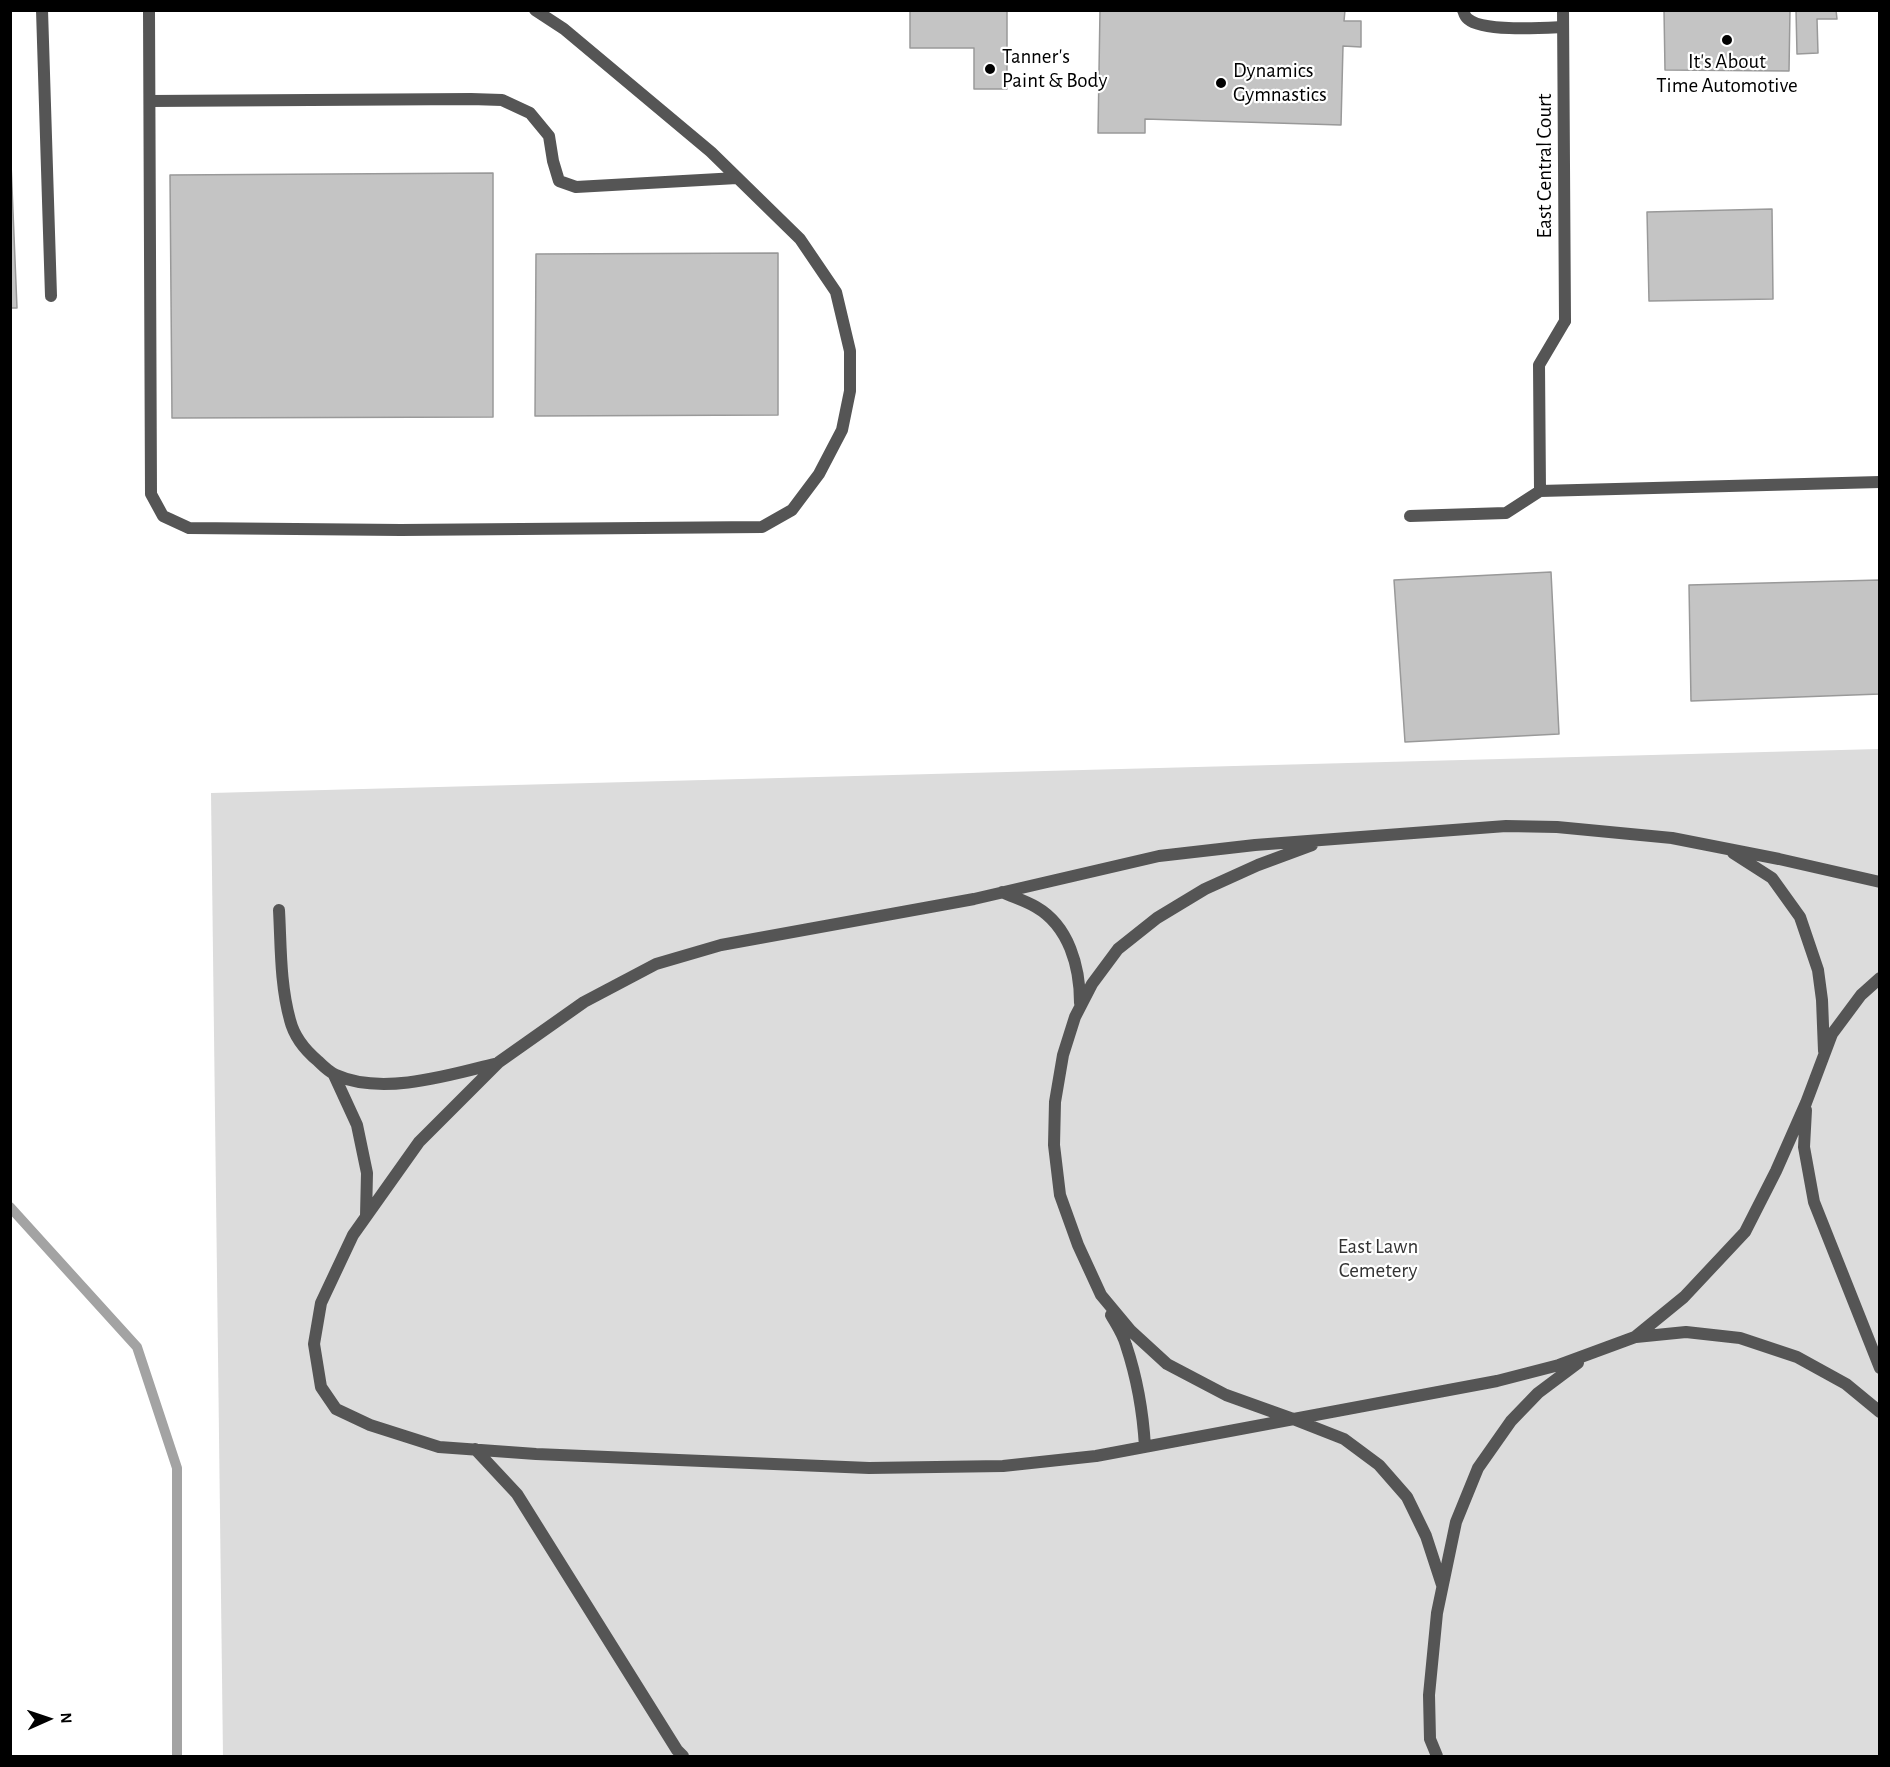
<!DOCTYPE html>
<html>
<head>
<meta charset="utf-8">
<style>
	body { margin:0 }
	#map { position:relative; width:1890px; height:1767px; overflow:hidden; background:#fff; font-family:"Alegreya Sans",sans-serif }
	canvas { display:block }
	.frame { position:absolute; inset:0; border:12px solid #000; pointer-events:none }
	.north { position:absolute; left:18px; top:1689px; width:60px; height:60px; -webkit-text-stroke:4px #fff; paint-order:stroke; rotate:87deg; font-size:16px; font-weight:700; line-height:24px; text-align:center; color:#000 }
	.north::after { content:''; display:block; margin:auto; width:21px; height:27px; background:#000; clip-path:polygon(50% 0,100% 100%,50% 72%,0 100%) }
</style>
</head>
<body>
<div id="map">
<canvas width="1890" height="1767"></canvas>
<div class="frame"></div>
<div class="north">N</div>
</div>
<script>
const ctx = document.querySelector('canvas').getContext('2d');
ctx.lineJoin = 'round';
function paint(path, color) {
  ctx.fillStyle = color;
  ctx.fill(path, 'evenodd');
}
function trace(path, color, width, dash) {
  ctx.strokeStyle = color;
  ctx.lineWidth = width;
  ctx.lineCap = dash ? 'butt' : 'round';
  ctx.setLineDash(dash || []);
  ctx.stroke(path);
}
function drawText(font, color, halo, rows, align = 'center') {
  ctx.font = font + ' "Alegreya Sans",sans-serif';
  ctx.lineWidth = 4.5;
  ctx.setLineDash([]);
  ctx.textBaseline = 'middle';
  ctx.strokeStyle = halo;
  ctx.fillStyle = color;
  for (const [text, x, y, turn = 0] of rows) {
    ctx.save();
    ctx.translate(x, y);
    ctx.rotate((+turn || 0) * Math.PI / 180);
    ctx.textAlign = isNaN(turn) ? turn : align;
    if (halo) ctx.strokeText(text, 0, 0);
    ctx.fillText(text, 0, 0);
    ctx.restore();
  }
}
paint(new Path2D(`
	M 1879,749 L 1879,1756 L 223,1756 L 211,793 Z`), '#dcdcdc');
trace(new Path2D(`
	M 10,1207 L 137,1347 L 177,1468 L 177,1756`), '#a3a3a3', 10);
const building = new Path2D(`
	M 910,10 L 1007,10 L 1007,89 L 974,89 L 974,48 L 910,48 Z
	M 1100,10 L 1345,10 L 1344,21 L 1361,21 L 1361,47 L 1343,46 L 1341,125 L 1145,119 L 1145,133 L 1098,133 Z
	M 1664,10 L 1790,10 L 1789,71 L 1665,70 Z
	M 1796,10 L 1836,10 L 1837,19 L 1817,19 L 1818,53 L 1797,54 Z
	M 10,139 L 17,308 L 10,308 Z
	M 493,173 L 493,417 L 172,418 L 170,175 Z
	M 1772,209 L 1773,299 L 1649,301 L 1647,212 Z
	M 778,253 L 778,415 L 535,416 L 536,254 Z
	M 1551,572 L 1559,734 L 1405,742 L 1394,580 Z
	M 1880,580 L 1880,694 L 1691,701 L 1689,585 Z`);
paint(building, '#c4c4c4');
trace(building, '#999', 1.5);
trace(new Path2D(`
	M 42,10 L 51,296
	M 149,10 L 151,494 L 163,516 L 189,528 L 401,530 L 762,527 L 792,510 L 819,474 L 842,430 L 850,391 L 850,351 L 836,292 L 800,239 L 711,152 L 564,29 L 535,10
	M 1463,10 C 1464,13 1465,17 1468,19 C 1483,32 1542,28 1563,27
	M 150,101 L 471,99 L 502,100 L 530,113 L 549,136 L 553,161 L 559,181 L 576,187 L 737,178
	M 1565,321 L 1539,365 L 1540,491 L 1880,482
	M 1410,516 L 1506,513 L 1540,491
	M 1312,845 L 1258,865 L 1205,889 L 1157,918 L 1118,949 L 1092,984 L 1075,1017 L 1063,1055 L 1055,1102 L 1054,1145 L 1060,1195 L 1078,1245 L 1101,1295 L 1131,1331 L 1167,1364 L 1226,1395 L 1293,1419 L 1344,1439 L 1379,1465 L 1407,1497 L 1426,1536 L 1442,1585
	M 1733,853 L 1772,878 L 1800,917 L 1818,970 L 1822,1000 L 1824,1051
	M 1880,882 L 1779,859 L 1672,838 L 1557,827 L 1506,826 L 1255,845 L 1159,856 L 974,899 L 721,945 L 656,964 L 584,1002 L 499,1062 L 419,1142 L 353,1235 L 321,1303 L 314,1344 L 321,1387 L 336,1409 L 370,1425 L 439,1447 L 536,1454 L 869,1468 L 1003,1466 L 1096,1456 L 1497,1381 L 1559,1365 L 1635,1337 L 1684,1297 L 1745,1232 L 1776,1171 L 1806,1103 L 1832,1034 L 1861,995 L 1880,978
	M 1002,892 C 1013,897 1026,901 1036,907 C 1069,926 1080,967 1080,1003
	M 279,910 C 281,946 280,984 290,1020 C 294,1036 306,1051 318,1061 C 323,1066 329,1072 336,1075 C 382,1096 450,1075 498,1063
	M 334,1075 L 357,1125 L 367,1173 L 366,1216
	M 1806,1110 L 1804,1147 L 1814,1202 L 1880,1368
	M 1111,1315 C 1116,1324 1123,1334 1126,1345 C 1137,1378 1143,1412 1145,1447
	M 1636,1337 L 1686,1332 L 1740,1338 L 1797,1357 L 1846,1384 L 1880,1412
	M 475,1449 L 517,1494 L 677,1750 L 683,1756
	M 1437,1756 L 1430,1739 L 1429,1695 L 1437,1613 L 1456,1522 L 1478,1468 L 1511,1421 L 1538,1393 L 1578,1363`), '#555', 12);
trace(new Path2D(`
	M 1563,10 L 1565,321`), '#555', 12);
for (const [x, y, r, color] of [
	[1727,40,6,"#000"],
	[990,69,6,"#000"],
	[1221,83,6,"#000"]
]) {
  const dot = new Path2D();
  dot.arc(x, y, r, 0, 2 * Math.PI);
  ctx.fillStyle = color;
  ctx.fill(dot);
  trace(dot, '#fff', 2);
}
drawText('21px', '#000', '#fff', [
	["Tanner's",1002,57],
	["Paint & Body",1002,81],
	["It's About",1727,62,"center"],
	["Time Automotive",1727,86,"center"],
	["Dynamics",1233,71],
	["Gymnastics",1233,95]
], 'left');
drawText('21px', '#000', '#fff', [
	["East Central Court",1545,166,-90]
]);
drawText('21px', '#333', '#fff', [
	["East Lawn",1378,1247],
	["Cemetery",1378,1271]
]);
</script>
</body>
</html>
